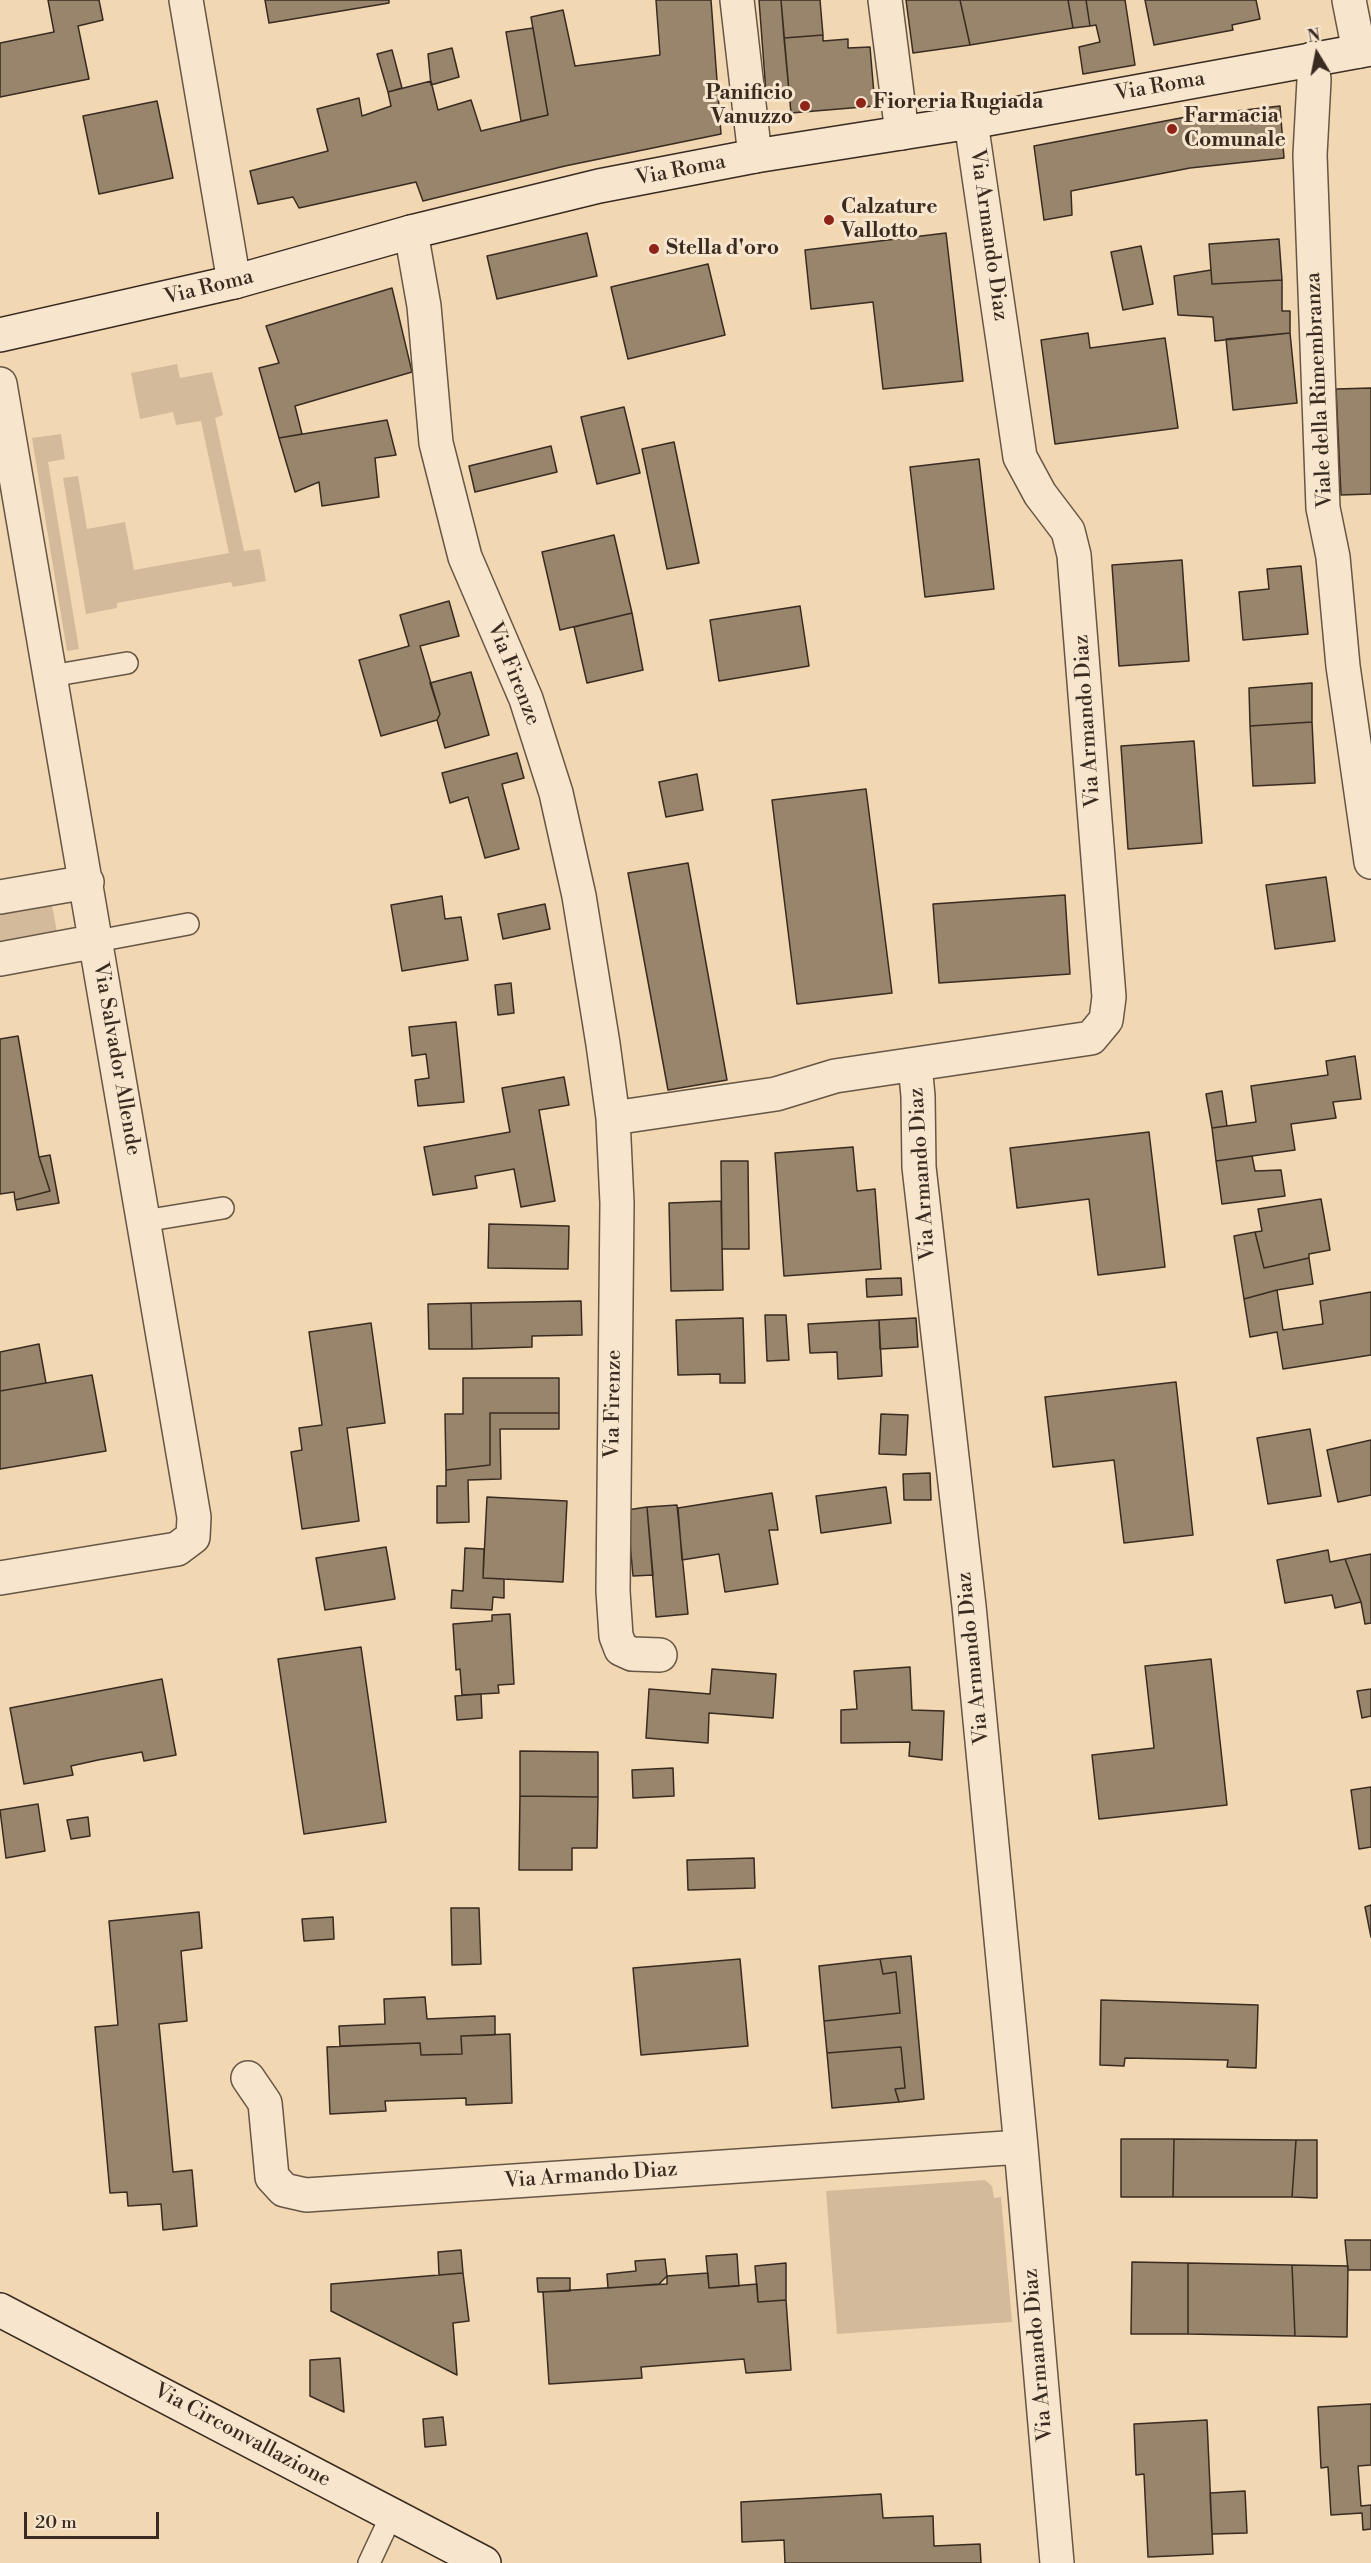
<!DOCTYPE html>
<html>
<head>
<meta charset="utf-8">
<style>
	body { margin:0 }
	#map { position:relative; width:1371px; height:2563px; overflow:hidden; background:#f2d7b3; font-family:"Libre Bodoni",serif }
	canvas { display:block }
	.north { position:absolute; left:1287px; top:24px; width:60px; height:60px; -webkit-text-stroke:4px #f7e5ce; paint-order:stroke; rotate:350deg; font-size:16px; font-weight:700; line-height:24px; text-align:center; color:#392b20 }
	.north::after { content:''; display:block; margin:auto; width:21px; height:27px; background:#392b20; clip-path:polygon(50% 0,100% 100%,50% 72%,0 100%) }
	.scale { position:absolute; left:24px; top:2512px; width:135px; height:27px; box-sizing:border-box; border:3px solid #392b20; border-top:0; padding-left:8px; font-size:18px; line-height:21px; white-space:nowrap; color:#392b20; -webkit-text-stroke:4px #f7e5ce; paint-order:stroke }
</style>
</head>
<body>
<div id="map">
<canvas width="1371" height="2563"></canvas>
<div class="north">N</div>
<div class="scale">20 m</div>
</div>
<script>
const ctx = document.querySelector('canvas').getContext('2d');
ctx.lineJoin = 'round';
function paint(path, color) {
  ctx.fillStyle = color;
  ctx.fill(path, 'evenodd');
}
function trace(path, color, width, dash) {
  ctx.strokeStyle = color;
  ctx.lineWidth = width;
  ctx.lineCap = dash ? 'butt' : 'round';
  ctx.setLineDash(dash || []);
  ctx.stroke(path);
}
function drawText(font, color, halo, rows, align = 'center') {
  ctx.font = font + ' "Libre Bodoni",serif';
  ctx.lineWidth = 6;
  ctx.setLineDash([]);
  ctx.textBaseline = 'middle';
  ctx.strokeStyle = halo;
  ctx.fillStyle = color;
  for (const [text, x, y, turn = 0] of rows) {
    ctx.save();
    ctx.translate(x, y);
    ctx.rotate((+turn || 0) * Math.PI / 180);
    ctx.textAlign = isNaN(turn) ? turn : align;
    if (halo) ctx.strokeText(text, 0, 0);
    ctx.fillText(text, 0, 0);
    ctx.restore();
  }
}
paint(new Path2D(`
	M 177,364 L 180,378 L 212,372 L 223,415 L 215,418 L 244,551 L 260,549 L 266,581 L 233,587 L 231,582 L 117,603 L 117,608 L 86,614 L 63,478 L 78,476 L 87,529 L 125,522 L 134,570 L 229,553 L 201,421 L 176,425 L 173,412 L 140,419 L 131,373 Z
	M 61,434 L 65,459 L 48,462 L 79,649 L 67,651 L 32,438 Z
	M 51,900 L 57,932 L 0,942 L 0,909 Z
	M 985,2180 L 992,2186 L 994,2198 L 1001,2197 L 1012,2322 L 837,2334 L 826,2191 Z`), '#d3ba9a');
const building = new Path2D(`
	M 48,0 L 99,0 L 103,20 L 78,26 L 89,79 L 0,97 L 0,43 L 54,32 Z
	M 265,0 L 389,0 L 389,3 L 269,23 Z
	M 656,0 L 711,0 L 721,134 L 565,166 L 423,201 L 416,182 L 299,208 L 293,197 L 258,204 L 250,171 L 328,151 L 317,109 L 359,98 L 362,116 L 391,106 L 388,92 L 431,81 L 438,110 L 471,100 L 481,131 L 548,115 L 531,17 L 563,10 L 575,66 L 660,55 Z
	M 759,0 L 781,0 L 789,91 L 766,93 Z
	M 781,0 L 820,0 L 823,35 L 784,38 Z
	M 906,0 L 960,0 L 970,45 L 913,53 Z
	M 960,0 L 1068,0 L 1073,28 L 970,45 Z
	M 1068,0 L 1086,0 L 1090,26 L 1073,28 Z
	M 1086,0 L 1125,0 L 1135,65 L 1083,74 L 1079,47 L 1100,42 L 1096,25 L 1090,26 Z
	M 1145,0 L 1256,0 L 1260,19 L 1232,25 L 1233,30 L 1154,45 Z
	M 533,28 L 548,115 L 521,121 L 506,32 Z
	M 823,35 L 823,41 L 848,39 L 848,48 L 870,47 L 875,106 L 791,113 L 784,38 Z
	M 452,48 L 459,77 L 431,85 L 428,54 Z
	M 392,50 L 402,88 L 388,92 L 377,54 Z
	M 157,101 L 173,178 L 99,194 L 83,116 Z
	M 1280,106 L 1284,158 L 1190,168 L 1071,191 L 1072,215 L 1044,220 L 1034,146 L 1191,116 Z
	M 587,233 L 597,276 L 497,299 L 487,256 Z
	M 946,233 L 963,381 L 883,389 L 873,302 L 811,309 L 805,250 Z
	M 1279,239 L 1282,280 L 1212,284 L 1209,244 Z
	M 1141,246 L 1153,304 L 1123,310 L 1111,252 Z
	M 708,264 L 725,335 L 628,359 L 611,287 Z
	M 1211,270 L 1212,284 L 1282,280 L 1282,311 L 1290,311 L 1290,333 L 1215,341 L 1213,317 L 1178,315 L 1174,276 Z
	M 392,288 L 412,372 L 295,406 L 302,434 L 279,438 L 259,368 L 279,363 L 266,326 Z
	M 1088,333 L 1090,348 L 1165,338 L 1178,428 L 1055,444 L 1041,340 Z
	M 1290,333 L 1297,403 L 1233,410 L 1226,339 Z
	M 1371,388 L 1371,494 L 1341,495 L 1336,389 Z
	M 624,407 L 640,473 L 597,484 L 581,417 Z
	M 387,420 L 396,455 L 375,458 L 379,497 L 322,506 L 319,482 L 295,492 L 279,438 Z
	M 674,442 L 699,563 L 667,569 L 642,449 Z
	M 551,446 L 557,472 L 475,492 L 469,466 Z
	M 979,459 L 994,589 L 925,597 L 910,467 Z
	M 614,535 L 632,613 L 560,630 L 542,552 Z
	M 1182,560 L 1189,661 L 1119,666 L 1112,565 Z
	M 1301,566 L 1308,634 L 1243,640 L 1239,592 L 1269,589 L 1267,569 Z
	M 449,601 L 459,636 L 420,646 L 440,714 L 437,720 L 381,736 L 359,660 L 409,646 L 400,615 Z
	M 800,606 L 809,666 L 719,681 L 710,620 Z
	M 632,613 L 643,670 L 587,683 L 574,627 Z
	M 471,672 L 489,735 L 445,748 L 437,720 L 440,714 L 430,683 Z
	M 1312,683 L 1312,722 L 1250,726 L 1249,688 Z
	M 1312,722 L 1315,783 L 1253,786 L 1250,726 Z
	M 1194,741 L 1202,843 L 1128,849 L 1121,746 Z
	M 517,753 L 524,778 L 502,784 L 519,849 L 485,858 L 468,797 L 450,803 L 442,773 Z
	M 697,774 L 703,810 L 666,817 L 659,782 Z
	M 866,789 L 892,993 L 797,1004 L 772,800 Z
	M 688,863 L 727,1080 L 668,1090 L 628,873 Z
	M 1326,877 L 1335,941 L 1275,949 L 1266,885 Z
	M 1065,895 L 1070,974 L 939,983 L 933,904 Z
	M 442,896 L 445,919 L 461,917 L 468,960 L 402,971 L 391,905 Z
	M 545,904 L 550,929 L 503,939 L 498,914 Z
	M 511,983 L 514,1013 L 498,1015 L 495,985 Z
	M 456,1022 L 464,1102 L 418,1106 L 415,1080 L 429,1078 L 426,1054 L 412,1056 L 409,1027 Z
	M 18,1036 L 39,1157 L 50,1191 L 15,1200 L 14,1192 L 0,1194 L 0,1039 Z
	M 1355,1056 L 1361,1099 L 1333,1102 L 1336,1118 L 1291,1124 L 1295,1150 L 1216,1161 L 1212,1128 L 1256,1122 L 1251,1086 L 1328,1075 L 1326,1061 Z
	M 564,1077 L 569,1105 L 539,1110 L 555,1201 L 521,1207 L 514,1169 L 475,1176 L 477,1188 L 433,1195 L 424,1147 L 510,1132 L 502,1088 Z
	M 1222,1091 L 1227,1126 L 1212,1128 L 1206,1094 Z
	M 1149,1132 L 1165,1267 L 1098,1275 L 1089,1199 L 1017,1208 L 1010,1148 Z
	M 853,1147 L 857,1191 L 875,1189 L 881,1269 L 784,1276 L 775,1153 Z
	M 50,1155 L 59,1203 L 17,1210 L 15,1200 L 50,1191 L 39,1157 Z
	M 1252,1156 L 1255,1171 L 1281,1170 L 1285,1196 L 1222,1204 L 1216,1161 Z
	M 721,1161 L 748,1161 L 749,1249 L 722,1249 Z
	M 1321,1199 L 1330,1250 L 1309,1254 L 1309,1258 L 1264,1268 L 1255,1232 L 1262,1231 L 1258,1209 Z
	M 721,1201 L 723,1290 L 671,1291 L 669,1203 Z
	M 489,1224 L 569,1226 L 568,1269 L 488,1268 Z
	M 1255,1232 L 1264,1268 L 1309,1258 L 1313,1284 L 1277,1290 L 1244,1299 L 1234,1236 Z
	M 901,1278 L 902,1295 L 867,1297 L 866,1279 Z
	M 1277,1290 L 1283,1330 L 1323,1324 L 1320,1301 L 1371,1292 L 1371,1355 L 1283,1369 L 1277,1332 L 1250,1337 L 1244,1299 Z
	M 581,1301 L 582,1335 L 532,1336 L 532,1347 L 472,1349 L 471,1303 Z
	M 471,1303 L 472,1349 L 429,1349 L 428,1304 Z
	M 765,1315 L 786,1315 L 789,1360 L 767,1361 Z
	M 743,1318 L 745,1383 L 720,1383 L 720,1374 L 678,1375 L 676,1320 Z
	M 916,1318 L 918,1347 L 880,1349 L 879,1320 Z
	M 879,1320 L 882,1376 L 838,1379 L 837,1352 L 810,1353 L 808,1324 Z
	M 371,1323 L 385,1423 L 347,1428 L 359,1521 L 302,1529 L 291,1452 L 302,1450 L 299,1428 L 322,1425 L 309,1332 Z
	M 39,1344 L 46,1383 L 0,1391 L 0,1352 Z
	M 92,1375 L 106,1451 L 0,1469 L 0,1391 Z
	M 463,1378 L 559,1378 L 559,1413 L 490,1413 L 490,1465 L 446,1470 L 445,1414 L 463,1414 Z
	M 1176,1382 L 1193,1535 L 1124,1543 L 1114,1460 L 1053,1467 L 1045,1397 Z
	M 490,1413 L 559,1413 L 559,1429 L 500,1429 L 501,1479 L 468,1480 L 469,1522 L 437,1523 L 437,1486 L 446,1486 L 446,1470 L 490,1465 Z
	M 881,1414 L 908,1415 L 906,1455 L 879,1454 Z
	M 1310,1429 L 1321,1496 L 1268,1504 L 1257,1438 Z
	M 1371,1440 L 1371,1495 L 1338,1502 L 1327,1450 Z
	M 930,1473 L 931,1500 L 904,1500 L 903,1474 Z
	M 886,1487 L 891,1523 L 821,1533 L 816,1496 Z
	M 772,1493 L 778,1530 L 769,1530 L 778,1584 L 725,1592 L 719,1554 L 682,1560 L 678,1508 Z
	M 487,1497 L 567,1501 L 563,1582 L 483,1578 Z
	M 677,1505 L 688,1614 L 656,1617 L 647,1507 Z
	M 647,1507 L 653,1575 L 633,1576 L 627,1510 Z
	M 386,1547 L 395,1599 L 325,1610 L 316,1558 Z
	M 465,1548 L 484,1549 L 483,1578 L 504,1579 L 504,1598 L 493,1597 L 492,1610 L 451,1608 L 452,1590 L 463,1591 Z
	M 1328,1550 L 1330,1562 L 1345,1559 L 1361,1602 L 1335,1608 L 1332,1595 L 1285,1603 L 1277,1560 Z
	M 1371,1554 L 1371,1623 L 1365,1624 L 1361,1602 L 1345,1559 Z
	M 510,1614 L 514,1684 L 498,1685 L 499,1693 L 462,1695 L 460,1669 L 456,1670 L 453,1624 L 492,1621 L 492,1615 Z
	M 361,1647 L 386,1822 L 304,1834 L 278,1659 Z
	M 1211,1659 L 1227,1805 L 1099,1819 L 1092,1755 L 1154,1748 L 1145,1666 Z
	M 910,1667 L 912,1710 L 944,1711 L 942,1760 L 909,1756 L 910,1742 L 841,1743 L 841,1710 L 857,1709 L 854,1671 Z
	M 712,1669 L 776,1674 L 773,1718 L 709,1713 L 708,1743 L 646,1738 L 649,1689 L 710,1694 Z
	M 162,1679 L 176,1755 L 144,1761 L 142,1752 L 98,1760 L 71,1766 L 73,1775 L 24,1784 L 10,1708 Z
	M 1371,1689 L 1371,1716 L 1362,1718 L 1357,1691 Z
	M 481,1694 L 482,1718 L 457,1720 L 455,1696 Z
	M 520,1751 L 598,1752 L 598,1797 L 520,1796 Z
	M 673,1768 L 674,1796 L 633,1798 L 632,1770 Z
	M 1371,1787 L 1371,1847 L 1359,1849 L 1351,1790 Z
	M 520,1796 L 598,1797 L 597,1848 L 572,1848 L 572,1870 L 519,1870 Z
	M 38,1804 L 45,1851 L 6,1858 L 0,1810 Z
	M 88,1817 L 90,1836 L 71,1839 L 67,1820 Z
	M 754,1858 L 755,1888 L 688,1890 L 687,1860 Z
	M 1371,1905 L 1371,1937 L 1365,1907 Z
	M 451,1908 L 479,1908 L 481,1964 L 452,1965 Z
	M 199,1912 L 202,1948 L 181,1951 L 187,2021 L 159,2024 L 173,2172 L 192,2170 L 197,2226 L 163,2230 L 161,2204 L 128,2206 L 127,2192 L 110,2193 L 95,2027 L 118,2025 L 109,1921 Z
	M 333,1917 L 334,1939 L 304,1941 L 302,1919 Z
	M 911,1956 L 924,2099 L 899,2102 L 895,2089 L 905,2088 L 901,2047 L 827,2053 L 824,2021 L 900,2013 L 896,1972 L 883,1974 L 880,1959 Z
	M 740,1959 L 748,2046 L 641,2055 L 633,1968 Z
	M 880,1959 L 883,1974 L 896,1972 L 900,2013 L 824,2021 L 819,1966 Z
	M 425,1997 L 427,2019 L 495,2016 L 495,2035 L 461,2036 L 462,2054 L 421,2055 L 420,2043 L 340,2046 L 339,2026 L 385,2024 L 384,1999 Z
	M 1101,2000 L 1258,2005 L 1256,2068 L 1227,2067 L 1228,2060 L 1125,2058 L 1124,2066 L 1100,2065 Z
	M 510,2034 L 512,2103 L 466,2105 L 466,2098 L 385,2101 L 386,2111 L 330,2114 L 327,2047 L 420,2043 L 421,2055 L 462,2054 L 461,2036 Z
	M 901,2047 L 905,2088 L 895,2089 L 899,2102 L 832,2108 L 827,2053 Z
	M 1121,2139 L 1174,2139 L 1173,2197 L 1121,2197 Z
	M 1174,2139 L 1296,2140 L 1292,2197 L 1173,2197 Z
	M 1296,2140 L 1317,2140 L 1317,2198 L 1292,2197 Z
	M 1345,2240 L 1371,2240 L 1371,2270 L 1348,2270 Z
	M 461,2250 L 463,2273 L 439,2275 L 438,2252 Z
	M 737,2254 L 739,2286 L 709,2288 L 706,2256 Z
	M 665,2259 L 667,2276 L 659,2284 L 608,2288 L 607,2274 L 636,2271 L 635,2261 Z
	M 1132,2262 L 1188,2263 L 1188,2334 L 1131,2334 Z
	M 786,2263 L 786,2300 L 758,2302 L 755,2266 Z
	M 1188,2263 L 1292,2265 L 1295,2336 L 1188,2334 Z
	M 1292,2265 L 1348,2266 L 1347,2337 L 1295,2336 Z
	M 463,2273 L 469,2321 L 453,2323 L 457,2375 L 331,2311 L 331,2284 Z
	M 708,2273 L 709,2288 L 757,2284 L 758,2302 L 786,2300 L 791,2370 L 746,2373 L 744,2359 L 641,2367 L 642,2378 L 549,2384 L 543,2292 L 667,2284 L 667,2276 Z
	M 537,2278 L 570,2278 L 570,2291 L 538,2292 Z
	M 340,2358 L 344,2412 L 310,2396 L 310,2360 Z
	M 1371,2404 L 1371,2465 L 1358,2466 L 1361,2506 L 1371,2505 L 1371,2529 L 1363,2530 L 1362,2513 L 1331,2515 L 1328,2467 L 1321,2468 L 1318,2407 Z
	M 443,2417 L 446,2445 L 425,2447 L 423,2419 Z
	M 1207,2420 L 1213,2554 L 1148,2557 L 1144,2474 L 1136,2475 L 1134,2424 Z
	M 1245,2491 L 1247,2533 L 1212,2534 L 1210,2493 Z
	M 881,2494 L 883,2518 L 933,2516 L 934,2546 L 980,2544 L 981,2563 L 785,2563 L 784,2540 L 742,2542 L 741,2502 Z`);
paint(building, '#99846c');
trace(building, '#392b20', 1.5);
const lane = new Path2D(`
	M 51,676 L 127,663
	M 97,941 L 188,924
	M 144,1221 L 223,1208
	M 369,2563 L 392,2514`);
const street = new Path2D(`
	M 186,0 L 234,282
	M 737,0 L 755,156
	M 885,0 L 902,133
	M 1349,0 L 1359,51
	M 1312,59 L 1314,80 L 1310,155 L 1323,508 L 1333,557 L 1343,666 L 1371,862
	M 411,232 L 424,306 L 436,443 L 465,557 L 526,699 L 556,793 L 579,896 L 603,1044 L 613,1118 L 617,1203 L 613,1591 L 616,1636 L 621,1649 L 632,1654 L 660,1655
	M 0,384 L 194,1517 L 193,1537 L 177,1549 L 0,1578
	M 0,897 L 87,882
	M 0,959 L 97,941
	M 915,1065 L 918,1096 L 919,1167 L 969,1606 L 1021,2147 L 1057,2563
	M 613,1118 L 776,1094 L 835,1076 L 1091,1038 L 1106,1020 L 1109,997 L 1074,555 L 1068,531 L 1040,494 L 1020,457 L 971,122
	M 248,2078 L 265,2103 L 272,2177 L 284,2190 L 306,2195 L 1021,2147`);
const secondary = new Path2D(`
	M 0,335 L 234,282 L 411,232 L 599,186 L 755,156 L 971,122 L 1371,49
	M 0,2310 L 484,2563`);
trace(lane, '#675645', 24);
trace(street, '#675645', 36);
trace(secondary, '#392b20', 36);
trace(lane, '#f7e5ce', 21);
trace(street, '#f7e5ce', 33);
trace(secondary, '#f7e5ce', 33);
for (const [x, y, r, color] of [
	[861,103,6,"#8f2418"],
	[805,106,6,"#8f2418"],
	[1172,129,6,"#8f2418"],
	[829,220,6,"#8f2418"],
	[654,249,6,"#8f2418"]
]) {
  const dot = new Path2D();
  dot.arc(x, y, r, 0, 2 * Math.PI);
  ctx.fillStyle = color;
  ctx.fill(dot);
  trace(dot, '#f7e5ce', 2);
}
drawText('21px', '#392b20', '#f7e5ce', [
	["Via Roma",1160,87,-10],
	["Via Roma",681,171,-11],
	["Via Armando Diaz",988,235,82],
	["Via Roma",209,288,-14],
	["Viale della Rimembranza",1320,390,-93],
	["Via Firenze",513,674,68],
	["Via Armando Diaz",1088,721,-94],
	["Via Salvador Allende",116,1059,80],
	["Via Armando Diaz",923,1174,-94],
	["Via Firenze",614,1404,-89],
	["Via Armando Diaz",974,1658,-96],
	["Via Armando Diaz",591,2176,-4],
	["Via Armando Diaz",1039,2355,-95],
	["Via Circonvallazione",242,2436,28]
]);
drawText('bold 21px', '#392b20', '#f7e5ce', [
	["Panificio",793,94,"right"],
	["Vanuzzo",793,118,"right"],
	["Fioreria Rugiada",873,103],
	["Farmacia",1184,117],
	["Comunale",1184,141],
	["Calzature",841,208],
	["Vallotto",841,232],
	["Stella d'oro",666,249]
], 'left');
</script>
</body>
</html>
